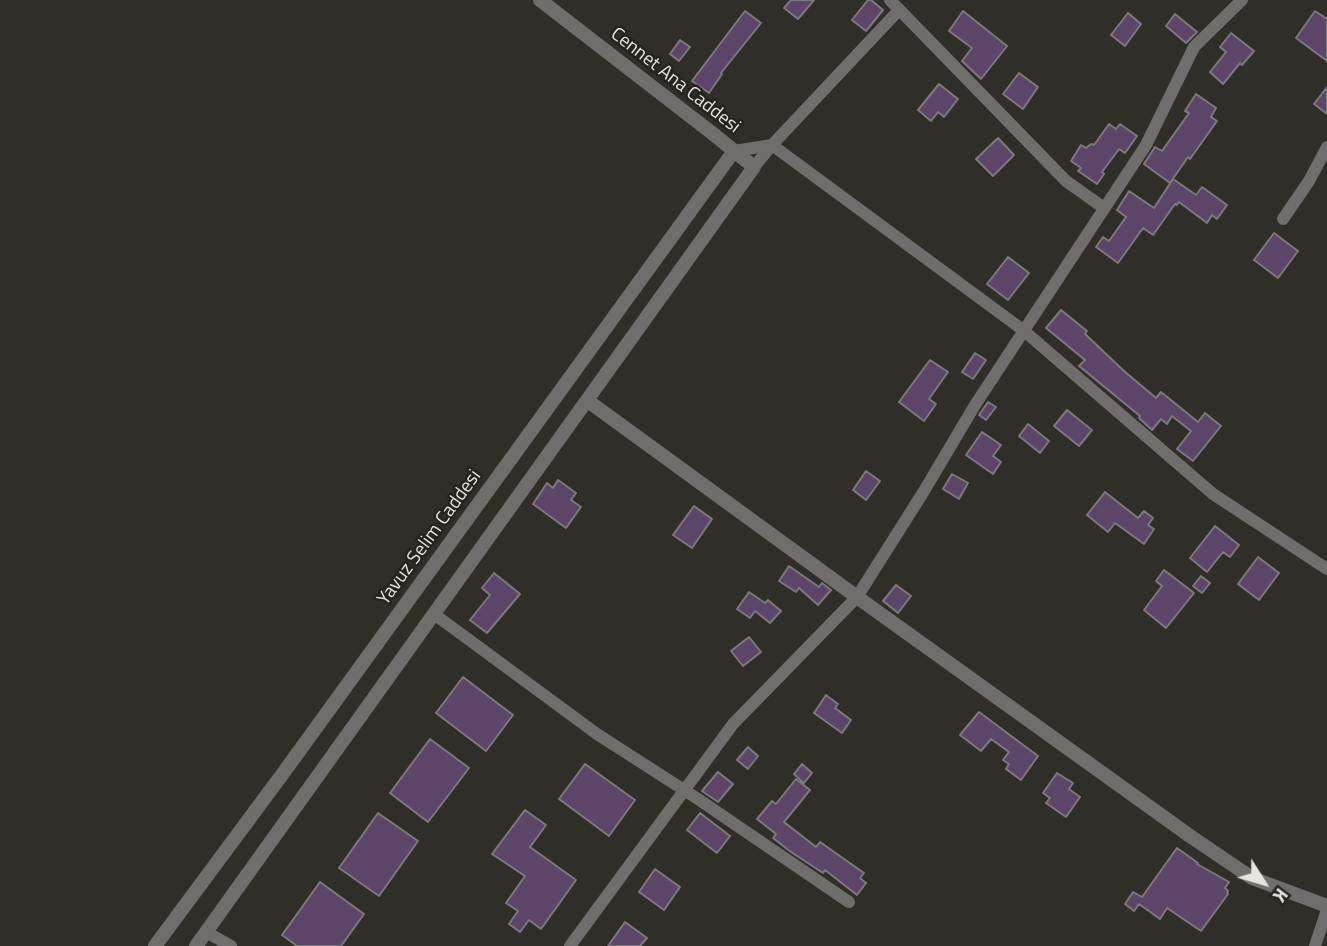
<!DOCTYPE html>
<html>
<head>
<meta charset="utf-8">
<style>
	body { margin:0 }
	#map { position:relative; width:1327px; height:946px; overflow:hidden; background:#2f2e29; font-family:"Titillium Web",sans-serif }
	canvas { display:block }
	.north { position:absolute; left:1229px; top:848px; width:70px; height:70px; -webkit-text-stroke:5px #25241f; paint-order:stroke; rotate:127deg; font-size:19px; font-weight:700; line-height:28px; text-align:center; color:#e5e4e1 }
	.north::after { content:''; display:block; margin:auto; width:24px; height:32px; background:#e5e4e1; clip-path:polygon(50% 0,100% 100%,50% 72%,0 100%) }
</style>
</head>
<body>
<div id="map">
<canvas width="1327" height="946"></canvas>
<div class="north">K</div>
</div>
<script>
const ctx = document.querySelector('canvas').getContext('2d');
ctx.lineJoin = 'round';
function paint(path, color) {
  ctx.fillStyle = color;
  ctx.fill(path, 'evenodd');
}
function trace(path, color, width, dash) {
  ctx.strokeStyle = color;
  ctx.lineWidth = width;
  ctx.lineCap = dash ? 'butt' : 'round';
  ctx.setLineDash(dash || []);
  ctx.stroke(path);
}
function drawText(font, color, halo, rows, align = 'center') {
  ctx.font = font + ' "Titillium Web",sans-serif';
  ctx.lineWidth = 5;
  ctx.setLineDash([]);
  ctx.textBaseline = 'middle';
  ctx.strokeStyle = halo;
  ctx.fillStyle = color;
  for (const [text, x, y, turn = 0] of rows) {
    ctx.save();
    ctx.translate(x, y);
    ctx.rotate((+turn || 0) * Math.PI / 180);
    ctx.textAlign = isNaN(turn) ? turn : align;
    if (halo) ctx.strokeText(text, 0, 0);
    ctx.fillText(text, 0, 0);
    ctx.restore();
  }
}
const building = new Path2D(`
	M 791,0 L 814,0 L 798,19 L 784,8 Z
	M 868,0 L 871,0 L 883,10 L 866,31 L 852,20 Z
	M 745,11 L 761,23 L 721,73 L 722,74 L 709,93 L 692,81 Z
	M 963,11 L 1007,46 L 981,79 L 962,61 L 972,48 L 949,31 Z
	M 1315,11 L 1327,19 L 1327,61 L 1296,38 Z
	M 1128,13 L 1141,24 L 1125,46 L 1111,35 Z
	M 1175,14 L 1197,32 L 1186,43 L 1166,26 Z
	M 1231,33 L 1254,51 L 1242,65 L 1240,63 L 1223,84 L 1210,72 L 1226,52 L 1220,47 Z
	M 680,40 L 690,47 L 679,61 L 670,54 Z
	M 1019,73 L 1038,87 L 1023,109 L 1003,94 Z
	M 939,84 L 958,99 L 944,117 L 938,112 L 931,121 L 918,110 Z
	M 1327,87 L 1327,114 L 1314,104 Z
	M 1196,94 L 1216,108 L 1211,117 L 1217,121 L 1190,159 L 1188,157 L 1170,183 L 1144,164 L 1155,147 L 1162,151 L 1189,113 L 1185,111 Z
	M 1109,124 L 1116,129 L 1120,124 L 1137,136 L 1125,153 L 1119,149 L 1102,172 L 1104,174 L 1097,184 L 1078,171 L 1081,168 L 1071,161 L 1081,145 L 1086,148 L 1091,144 L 1094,145 Z
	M 998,138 L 1014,155 L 993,176 L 976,159 Z
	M 1173,179 L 1196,195 L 1202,187 L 1227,205 L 1217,219 L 1212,215 L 1207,223 L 1179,202 L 1177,205 L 1175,204 L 1153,235 L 1143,228 L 1118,263 L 1096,247 L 1103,237 L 1109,241 L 1126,217 L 1117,210 L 1129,191 L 1154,208 Z
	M 1274,233 L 1298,251 L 1278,278 L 1254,260 Z
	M 1008,257 L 1029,273 L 1008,300 L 987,284 Z
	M 1061,310 L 1087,331 L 1085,334 L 1124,371 L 1156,398 L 1161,392 L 1198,422 L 1205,413 L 1221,426 L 1193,461 L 1177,449 L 1191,431 L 1172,416 L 1167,424 L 1161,419 L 1152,430 L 1139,418 L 1140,416 L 1079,366 L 1085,360 L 1046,328 Z
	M 975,353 L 986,360 L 973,379 L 962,372 Z
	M 930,360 L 948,372 L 929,399 L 936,404 L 924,421 L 899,402 Z
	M 988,402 L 996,407 L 986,420 L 979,415 Z
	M 1067,410 L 1092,430 L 1079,446 L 1054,426 Z
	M 1028,424 L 1049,441 L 1040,453 L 1019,436 Z
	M 982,432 L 1001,445 L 993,456 L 1001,462 L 993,474 L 966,455 Z
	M 866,471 L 880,481 L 866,500 L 853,490 Z
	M 952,474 L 968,483 L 959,499 L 943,489 Z
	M 558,480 L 576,493 L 571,500 L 581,507 L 566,528 L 533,504 L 547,483 L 553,488 Z
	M 1105,492 L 1138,518 L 1144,511 L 1153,518 L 1148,525 L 1154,529 L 1144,544 L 1115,523 L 1108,532 L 1087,515 Z
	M 694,506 L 712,519 L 692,548 L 673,535 Z
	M 1215,526 L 1239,545 L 1230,557 L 1223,552 L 1207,572 L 1190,558 Z
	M 1258,557 L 1279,573 L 1259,600 L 1238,584 Z
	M 789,566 L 819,587 L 822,583 L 831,590 L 818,605 L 799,588 L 796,592 L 779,581 Z
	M 1164,570 L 1194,593 L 1166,628 L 1144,610 L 1162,586 L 1156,581 Z
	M 494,573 L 520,594 L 487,633 L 470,620 L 490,595 L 482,588 Z
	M 1201,576 L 1210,583 L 1202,593 L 1193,586 Z
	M 896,585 L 911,596 L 898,613 L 883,601 Z
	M 749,592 L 765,603 L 768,600 L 781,611 L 770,623 L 755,611 L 750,618 L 737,609 Z
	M 749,637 L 761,652 L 743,666 L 731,651 Z
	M 463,677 L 513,715 L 486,751 L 436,713 Z
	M 826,695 L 838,704 L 835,708 L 851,720 L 842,733 L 814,713 Z
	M 979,712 L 1038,756 L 1021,780 L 1006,769 L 1009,764 L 1003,760 L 1009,752 L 991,739 L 981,751 L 960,735 Z
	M 430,739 L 469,768 L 428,822 L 390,793 Z
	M 748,747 L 758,756 L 748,769 L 737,760 Z
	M 585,764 L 635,800 L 609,836 L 559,799 Z
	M 802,764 L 812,773 L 804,783 L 794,774 Z
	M 718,772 L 733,784 L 718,802 L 702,791 Z
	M 1057,773 L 1073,783 L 1069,789 L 1080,797 L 1066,817 L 1046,803 L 1050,798 L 1043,793 Z
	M 796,779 L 810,790 L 784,822 L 816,847 L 820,842 L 864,873 L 860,878 L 866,883 L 857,895 L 825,870 L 823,873 L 791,852 L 773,838 L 776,834 L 757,819 L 772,801 L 776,804 Z
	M 525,810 L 546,825 L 530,847 L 576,880 L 541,929 L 529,920 L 520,932 L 509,924 L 518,911 L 506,903 L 525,876 L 492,854 Z
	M 378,813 L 418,841 L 379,896 L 339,868 Z
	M 700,813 L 730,836 L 717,853 L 687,830 Z
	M 1177,848 L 1198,863 L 1197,864 L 1229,882 L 1225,888 L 1228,891 L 1227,893 L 1228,894 L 1201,931 L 1167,908 L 1160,919 L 1139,904 L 1134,911 L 1125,904 L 1133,892 L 1142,897 Z
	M 655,869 L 680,887 L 664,910 L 639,892 Z
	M 320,882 L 364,914 L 341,946 L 297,946 L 282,935 Z
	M 625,922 L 647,938 L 640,946 L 608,946 Z`);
paint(building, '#5c4568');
trace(building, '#7c797e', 2);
trace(new Path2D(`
	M 890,0 L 1066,181 L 1104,208
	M 734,151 L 772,145 L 1023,330 L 1213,494 L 1327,569
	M 754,167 L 772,145 L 899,10
	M 1283,219 L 1309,181 L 1327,147
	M 434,614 L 597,734 L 698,799 L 849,902
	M 206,932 L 231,946
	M 570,946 L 733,724 L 857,597 L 924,491 L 975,405 L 1146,145 L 1194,47 L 1242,0
	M 1315,946 L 1327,910`), '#706e6c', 12);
trace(new Path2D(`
	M 588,401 L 857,597 L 1190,836 L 1252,878 L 1327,906
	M 155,946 L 284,772 L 734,151
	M 196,946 L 754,167 L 712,133 L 540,0`), '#706e6c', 14);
drawText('19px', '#e5e4e1', '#25241f', [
	["Cennet Ana Caddesi",675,81,38],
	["Yavuz Selim Caddesi",430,538,-54]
]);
</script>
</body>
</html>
